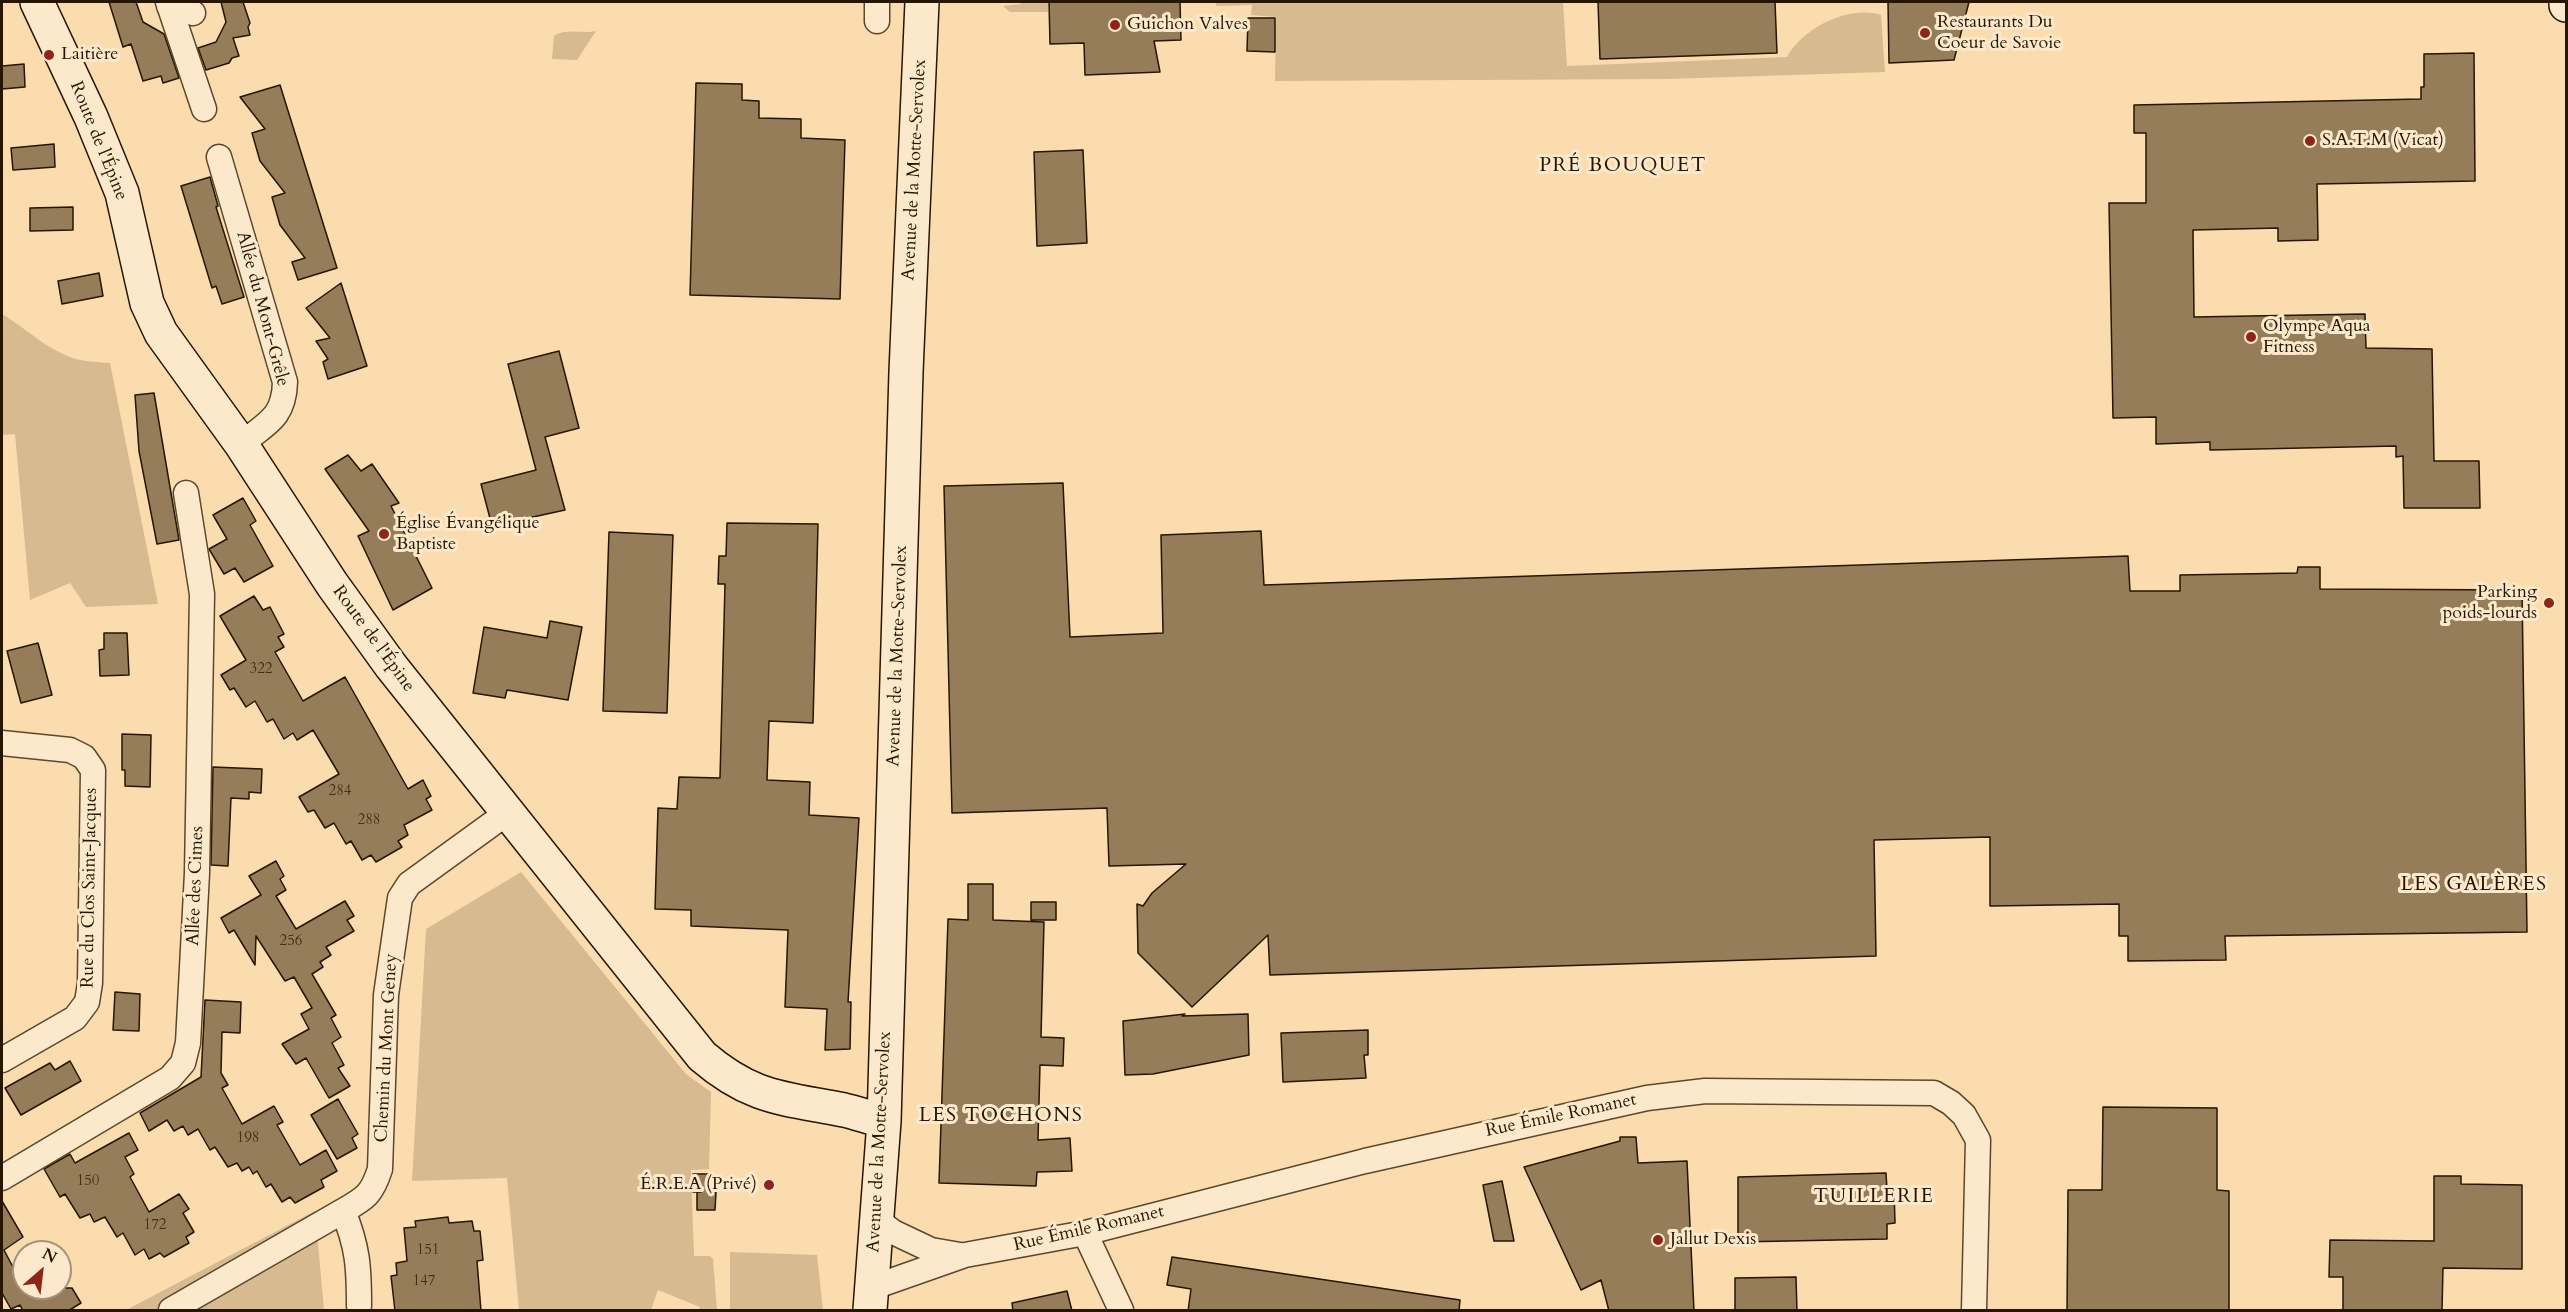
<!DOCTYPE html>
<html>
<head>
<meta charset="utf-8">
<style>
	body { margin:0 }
	#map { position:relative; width:2568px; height:1312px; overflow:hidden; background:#fbdcae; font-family:Cardo,serif }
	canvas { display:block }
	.frame { position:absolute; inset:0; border:3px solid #261600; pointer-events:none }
	.north { position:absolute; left:12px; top:1240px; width:60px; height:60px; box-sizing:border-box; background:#fce8ca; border:2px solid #a69479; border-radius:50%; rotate:28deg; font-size:16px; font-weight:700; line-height:24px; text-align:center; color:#261600 }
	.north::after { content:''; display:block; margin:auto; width:21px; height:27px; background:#8f2418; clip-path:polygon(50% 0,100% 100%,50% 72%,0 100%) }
</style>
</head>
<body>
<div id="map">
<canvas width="2568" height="1312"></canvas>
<div class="frame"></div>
<div class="north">N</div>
</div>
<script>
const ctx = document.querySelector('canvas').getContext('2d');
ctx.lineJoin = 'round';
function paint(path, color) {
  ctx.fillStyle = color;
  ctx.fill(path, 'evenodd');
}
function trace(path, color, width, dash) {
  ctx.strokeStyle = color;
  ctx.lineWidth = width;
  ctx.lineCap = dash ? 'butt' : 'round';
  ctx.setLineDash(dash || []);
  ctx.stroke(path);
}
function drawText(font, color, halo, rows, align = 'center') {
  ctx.font = font + ' Cardo,serif';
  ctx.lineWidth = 6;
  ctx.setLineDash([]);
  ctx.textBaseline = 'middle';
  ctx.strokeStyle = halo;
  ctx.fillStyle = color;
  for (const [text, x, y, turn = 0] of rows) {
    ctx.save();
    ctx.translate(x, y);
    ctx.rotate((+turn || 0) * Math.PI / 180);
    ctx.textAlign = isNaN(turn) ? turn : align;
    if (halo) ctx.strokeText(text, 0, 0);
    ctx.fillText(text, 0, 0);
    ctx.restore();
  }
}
paint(new Path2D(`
	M 1021,2 L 1048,2 L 1048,12 L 1010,12 L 1003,6 L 1021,4 Z
	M 1216,2 L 1563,2 L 1567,66 L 1787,57 C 1803,28 1848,5 1881,15 L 1885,72 L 1667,79 L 1275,81 L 1276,17 L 1251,15 L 1252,5 L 1216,6 Z
	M 596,31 L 577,60 L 552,59 L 554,36 C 565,28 582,34 596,31 Z
	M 2,314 C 26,328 48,351 76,359 C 87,362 99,362 110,363 L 158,604 L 86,607 L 70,583 L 30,600 L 15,434 L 2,435 Z
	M 521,872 L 686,1074 L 711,1092 L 709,1169 L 691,1170 L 694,1256 L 710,1256 L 713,1259 L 717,1310 L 699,1310 L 700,1307 L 658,1290 L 651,1310 L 519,1310 L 507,1178 L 412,1181 L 426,929 Z
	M 315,1211 L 324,1310 L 126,1310 Z
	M 730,1252 L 817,1255 L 823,1310 L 730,1310 Z`), '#d7ba90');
const building = new Path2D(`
	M 109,2 L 136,2 L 143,22 L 164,34 L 179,78 L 163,83 L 161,76 L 143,81 L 131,44 L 123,47 Z
	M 221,2 L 243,2 L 250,23 L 248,27 L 250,35 L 233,38 L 239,56 L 232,58 L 229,63 L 206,70 L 198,48 L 216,42 L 226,22 Z
	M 1049,2 L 1180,2 L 1181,40 L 1154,41 L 1160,72 L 1085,75 L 1084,43 L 1050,44 Z
	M 1598,2 L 1775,2 L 1777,53 L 1600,59 Z
	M 1888,2 L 1969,2 L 1954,60 L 1889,63 Z
	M 1248,18 L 1275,18 L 1275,52 L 1247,51 Z
	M 2474,53 L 2475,181 L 2317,184 L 2318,240 L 2278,241 L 2278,228 L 2193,230 L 2194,317 L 2365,314 L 2366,348 L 2432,349 L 2434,461 L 2479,461 L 2480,508 L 2404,508 L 2403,456 L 2396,457 L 2396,446 L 2210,450 L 2210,442 L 2156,444 L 2156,417 L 2113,418 L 2109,203 L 2146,203 L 2146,133 L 2134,133 L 2134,105 L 2421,99 L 2421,87 L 2424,87 L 2424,54 Z
	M 24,64 L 25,87 L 2,89 L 2,66 Z
	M 696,83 L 742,84 L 742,100 L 759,101 L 759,118 L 801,119 L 801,138 L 845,140 L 840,299 L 690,295 Z
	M 280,85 L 337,268 L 298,280 L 292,262 L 305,258 L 280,225 L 272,197 L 285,193 L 260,161 L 252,133 L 265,129 L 240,97 Z
	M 54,144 L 55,167 L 13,170 L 11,148 Z
	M 1083,150 L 1087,243 L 1037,246 L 1034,152 Z
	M 210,177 L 218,206 L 216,207 L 244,297 L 222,304 L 216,286 L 212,288 L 181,186 Z
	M 73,207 L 73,230 L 30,231 L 30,208 Z
	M 99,273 L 103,296 L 62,304 L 58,281 Z
	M 341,283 L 367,366 L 328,379 L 323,362 L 328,359 L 316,341 L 330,338 L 306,308 Z
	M 559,351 L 579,428 L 545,437 L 565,510 L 492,526 L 481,484 L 536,470 L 508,364 Z
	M 154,393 L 179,540 L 157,544 L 139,451 L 135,395 Z
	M 348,455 L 361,471 L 372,464 L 399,503 L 391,506 L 432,588 L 393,610 L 358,536 L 369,531 L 325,469 Z
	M 1063,483 L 1070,637 L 1163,633 L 1161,535 L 1261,531 L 1264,585 L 2128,556 L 2130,591 L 2180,591 L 2180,575 L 2297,573 L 2298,567 L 2320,567 L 2320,589 L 2522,590 L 2527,932 L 2225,936 L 2226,960 L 2128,961 L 2128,936 L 2119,936 L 2119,904 L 1990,906 L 1990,837 L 1874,840 L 1876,956 L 1270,975 L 1268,935 L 1192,1007 L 1138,953 L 1137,904 L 1143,906 L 1152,893 L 1186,864 L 1109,866 L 1107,808 L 952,813 L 944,486 Z
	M 243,498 L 256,521 L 250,525 L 273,566 L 244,582 L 235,568 L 224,574 L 209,549 L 227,539 L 213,515 Z
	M 727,523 L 818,524 L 813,723 L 769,721 L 767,780 L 810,782 L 809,815 L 859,818 L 848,1002 L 851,1002 L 850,1049 L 825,1050 L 827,1009 L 785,1007 L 788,930 L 691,926 L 691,910 L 655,909 L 658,808 L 677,809 L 679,777 L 720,778 L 725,584 L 718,584 L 719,556 L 726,556 Z
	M 609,532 L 673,535 L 667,713 L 603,711 Z
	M 254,596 L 263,610 L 270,607 L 284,634 L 278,637 L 284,647 L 275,652 L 303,701 L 345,677 L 408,789 L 423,780 L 431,796 L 426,799 L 432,810 L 404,825 L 408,835 L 398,841 L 402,847 L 376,862 L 371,855 L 362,860 L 351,841 L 346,844 L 334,823 L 325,828 L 314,810 L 308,812 L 299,797 L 339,774 L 313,730 L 297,740 L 293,733 L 284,739 L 273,719 L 267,722 L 255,701 L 246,707 L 234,688 L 230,690 L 221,675 L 246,660 L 220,616 Z
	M 550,621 L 582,627 L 568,700 L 507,690 L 505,698 L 473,693 L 484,627 L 547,638 Z
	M 104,633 L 127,633 L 129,675 L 100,676 L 99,650 L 104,649 Z
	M 38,643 L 52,695 L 21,703 L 7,651 Z
	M 122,734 L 151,735 L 150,787 L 125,786 L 125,770 L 122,770 Z
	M 213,767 L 262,769 L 261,793 L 249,792 L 249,799 L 231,798 L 228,866 L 211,865 Z
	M 276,861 L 284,876 L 280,879 L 286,890 L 276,896 L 296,929 L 345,901 L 354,916 L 347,920 L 354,931 L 326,947 L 331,955 L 320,962 L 323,967 L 312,974 L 336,1015 L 331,1018 L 341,1037 L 332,1043 L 344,1065 L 338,1068 L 350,1086 L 329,1098 L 306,1058 L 296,1064 L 282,1044 L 309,1029 L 301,1014 L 312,1008 L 294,977 L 285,981 L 256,936 L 255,965 L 234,930 L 229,933 L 221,918 L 261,895 L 249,876 Z
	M 968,884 L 993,884 L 993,920 L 1044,922 L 1041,1037 L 1064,1038 L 1063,1066 L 1040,1065 L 1038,1140 L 1070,1138 L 1072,1171 L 1037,1172 L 1036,1186 L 939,1183 L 948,919 L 968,920 Z
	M 1031,902 L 1056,902 L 1056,920 L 1031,920 Z
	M 115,992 L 140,994 L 139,1031 L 113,1030 Z
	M 205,1000 L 241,1002 L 240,1033 L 222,1032 L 221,1073 L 228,1085 L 222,1088 L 242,1124 L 274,1106 L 283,1122 L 277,1125 L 300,1165 L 326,1150 L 337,1171 L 321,1180 L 324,1187 L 295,1203 L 290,1197 L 282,1202 L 271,1184 L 266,1187 L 257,1171 L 253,1174 L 249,1167 L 242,1171 L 237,1163 L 228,1167 L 215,1147 L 210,1150 L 198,1129 L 188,1135 L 183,1126 L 174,1131 L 167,1120 L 149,1131 L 140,1113 L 201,1077 Z
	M 1185,1014 L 1182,1016 L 1248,1014 L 1249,1055 L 1153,1074 L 1125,1075 L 1123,1021 Z
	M 1368,1030 L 1368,1055 L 1364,1055 L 1366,1078 L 1283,1082 L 1281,1033 Z
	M 70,1061 L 81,1081 L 21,1115 L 5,1088 L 50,1063 L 55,1070 Z
	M 338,1099 L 358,1134 L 352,1138 L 357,1148 L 337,1159 L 311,1115 Z
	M 2103,1107 L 2217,1108 L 2217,1190 L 2229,1191 L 2229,1311 L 2067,1311 L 2068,1190 L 2102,1190 Z
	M 129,1133 L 138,1150 L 125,1157 L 134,1174 L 130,1177 L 149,1212 L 179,1194 L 189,1209 L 183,1213 L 194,1232 L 186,1237 L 189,1243 L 164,1257 L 160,1253 L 149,1259 L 144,1249 L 135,1255 L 123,1233 L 117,1237 L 105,1217 L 94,1222 L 90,1214 L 80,1218 L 65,1194 L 60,1197 L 44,1169 L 70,1154 L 75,1163 Z
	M 1620,1137 L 1636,1137 L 1638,1163 L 1687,1161 L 1694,1311 L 1609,1311 L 1601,1280 L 1581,1290 L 1524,1167 L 1620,1141 Z
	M 1886,1173 L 1887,1189 L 1894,1189 L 1895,1223 L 1887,1224 L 1887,1239 L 1738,1242 L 1738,1177 Z
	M 693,1174 L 711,1174 L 710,1192 L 716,1192 L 715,1210 L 697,1210 L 697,1192 L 701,1192 L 693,1192 Z
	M 2434,1176 L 2461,1176 L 2461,1184 L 2522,1185 L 2522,1269 L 2443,1268 L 2442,1311 L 2343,1311 L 2343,1277 L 2329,1277 L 2330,1240 L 2434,1241 Z
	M 1502,1181 L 1514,1241 L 1494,1241 L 1483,1185 Z
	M 2,1201 L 23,1237 L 4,1250 L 24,1288 L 72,1288 L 81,1303 L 68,1311 L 23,1311 L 20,1305 L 11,1309 L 2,1293 Z
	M 448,1217 L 449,1223 L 472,1221 L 474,1231 L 480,1231 L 483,1260 L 477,1261 L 481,1311 L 395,1311 L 391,1276 L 397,1275 L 396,1263 L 407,1261 L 404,1228 L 416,1227 L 415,1221 Z
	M 1172,1257 L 1460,1300 L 1459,1311 L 1188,1311 L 1191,1289 L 1167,1285 Z
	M 1796,1277 L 1797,1311 L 1735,1311 L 1735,1278 Z
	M 1067,1291 L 1072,1311 L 1013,1311 L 1012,1303 Z`);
paint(building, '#957d5a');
trace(building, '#261600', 1.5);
const street = new Path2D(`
	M 168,2 L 204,109
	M 169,6 L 193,13
	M 877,21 L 877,2
	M 219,157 L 285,382 C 284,418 267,423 241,444
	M 2,743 L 70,750 L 84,757 L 93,770 L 90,983 L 87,1002 L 75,1018 L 2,1060
	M 2,1178 L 170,1078 L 183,1063 L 188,1043 L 197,873 L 202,594 L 186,493
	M 343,1211 C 366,1198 372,1194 380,1169 L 386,995 L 400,898 L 409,884 L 507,813
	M 876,1219 L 893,1232 L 931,1250 L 960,1255
	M 1085,1233 L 1121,1310
	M 871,1288 L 965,1255 L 1085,1233 L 1365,1161 L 1647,1098 L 1705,1091 L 1934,1093 L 1951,1103 L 1964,1115 L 1978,1140 L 1974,1310
	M 171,1310 L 343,1211 C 358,1247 359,1268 359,1306`);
const secondary = new Path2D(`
	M 37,2 L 91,117 L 122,193 L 147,303 L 161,333 L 241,444 L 332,584 L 391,666 L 702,1056 C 752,1099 783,1098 844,1110 C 857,1113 870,1118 884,1121
	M 2566,2 L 2566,5
	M 870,1310 L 884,1121 L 906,372 L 922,2`);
trace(street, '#5b482c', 27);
trace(secondary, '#261600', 36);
trace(street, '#fce8ca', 24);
trace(secondary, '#fce8ca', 33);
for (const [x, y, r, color] of [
	[1115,25,6,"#8f2418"],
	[1925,33,6,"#8f2418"],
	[49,55,6,"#8f2418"],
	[2310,141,6,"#8f2418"],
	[2251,337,6,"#8f2418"],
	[384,534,6,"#8f2418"],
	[2549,603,6,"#8f2418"],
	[769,1185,6,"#8f2418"],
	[1658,1240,6,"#8f2418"]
]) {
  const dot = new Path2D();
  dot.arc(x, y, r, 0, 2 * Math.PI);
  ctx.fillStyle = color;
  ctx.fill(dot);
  trace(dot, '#fce8ca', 2);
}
drawText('15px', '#423016', null, [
	["322",261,670],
	["284",340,792],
	["288",369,821],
	["256",291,942],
	["198",248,1139],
	["150",88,1182],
	["172",155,1226],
	["151",428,1251],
	["147",424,1282]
]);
drawText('18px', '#261600', '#fce8ca', [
	["Restaurants Du",1937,23],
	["Coeur de Savoie",1937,44],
	["Guichon Valves",1127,25],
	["Laitière",61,55],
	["S.A.T.M (Vicat)",2322,141],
	["Olympe Aqua",2263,327],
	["Fitness",2263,348],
	["Église Évangélique",396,524],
	["Baptiste",396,545],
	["Parking",2537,593,"right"],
	["poids-lourds",2537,614,"right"],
	["É.R.E.A (Privé)",757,1185,"right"],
	["Jallut Dexis",1670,1240]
], 'left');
drawText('18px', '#261600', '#fce8ca', [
	["Route de l'Épine",98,141,68],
	["Avenue de la Motte-Servolex",915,170,-87],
	["Allée du Mont-Grêle",262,309,75],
	["Route de l'Épine",373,639,54],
	["Avenue de la Motte-Servolex",898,656,-88],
	["Allée des Cimes",196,886,-88],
	["Rue du Clos Saint-Jacques",90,888,-89],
	["Chemin du Mont Geney",387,1048,-87],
	["Rue Émile Romanet",1561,1116,-12],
	["Avenue de la Motte-Servolex",880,1142,-87],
	["Rue Émile Romanet",1089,1229,-13]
]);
ctx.letterSpacing = '1.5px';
drawText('20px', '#261600', '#fce8ca', [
	["PRÉ BOUQUET",1623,166],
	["LES GALÈRES",2474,885],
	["LES TOCHONS",1001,1116],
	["TUILLERIE",1874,1197]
]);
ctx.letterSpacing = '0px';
</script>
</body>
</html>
